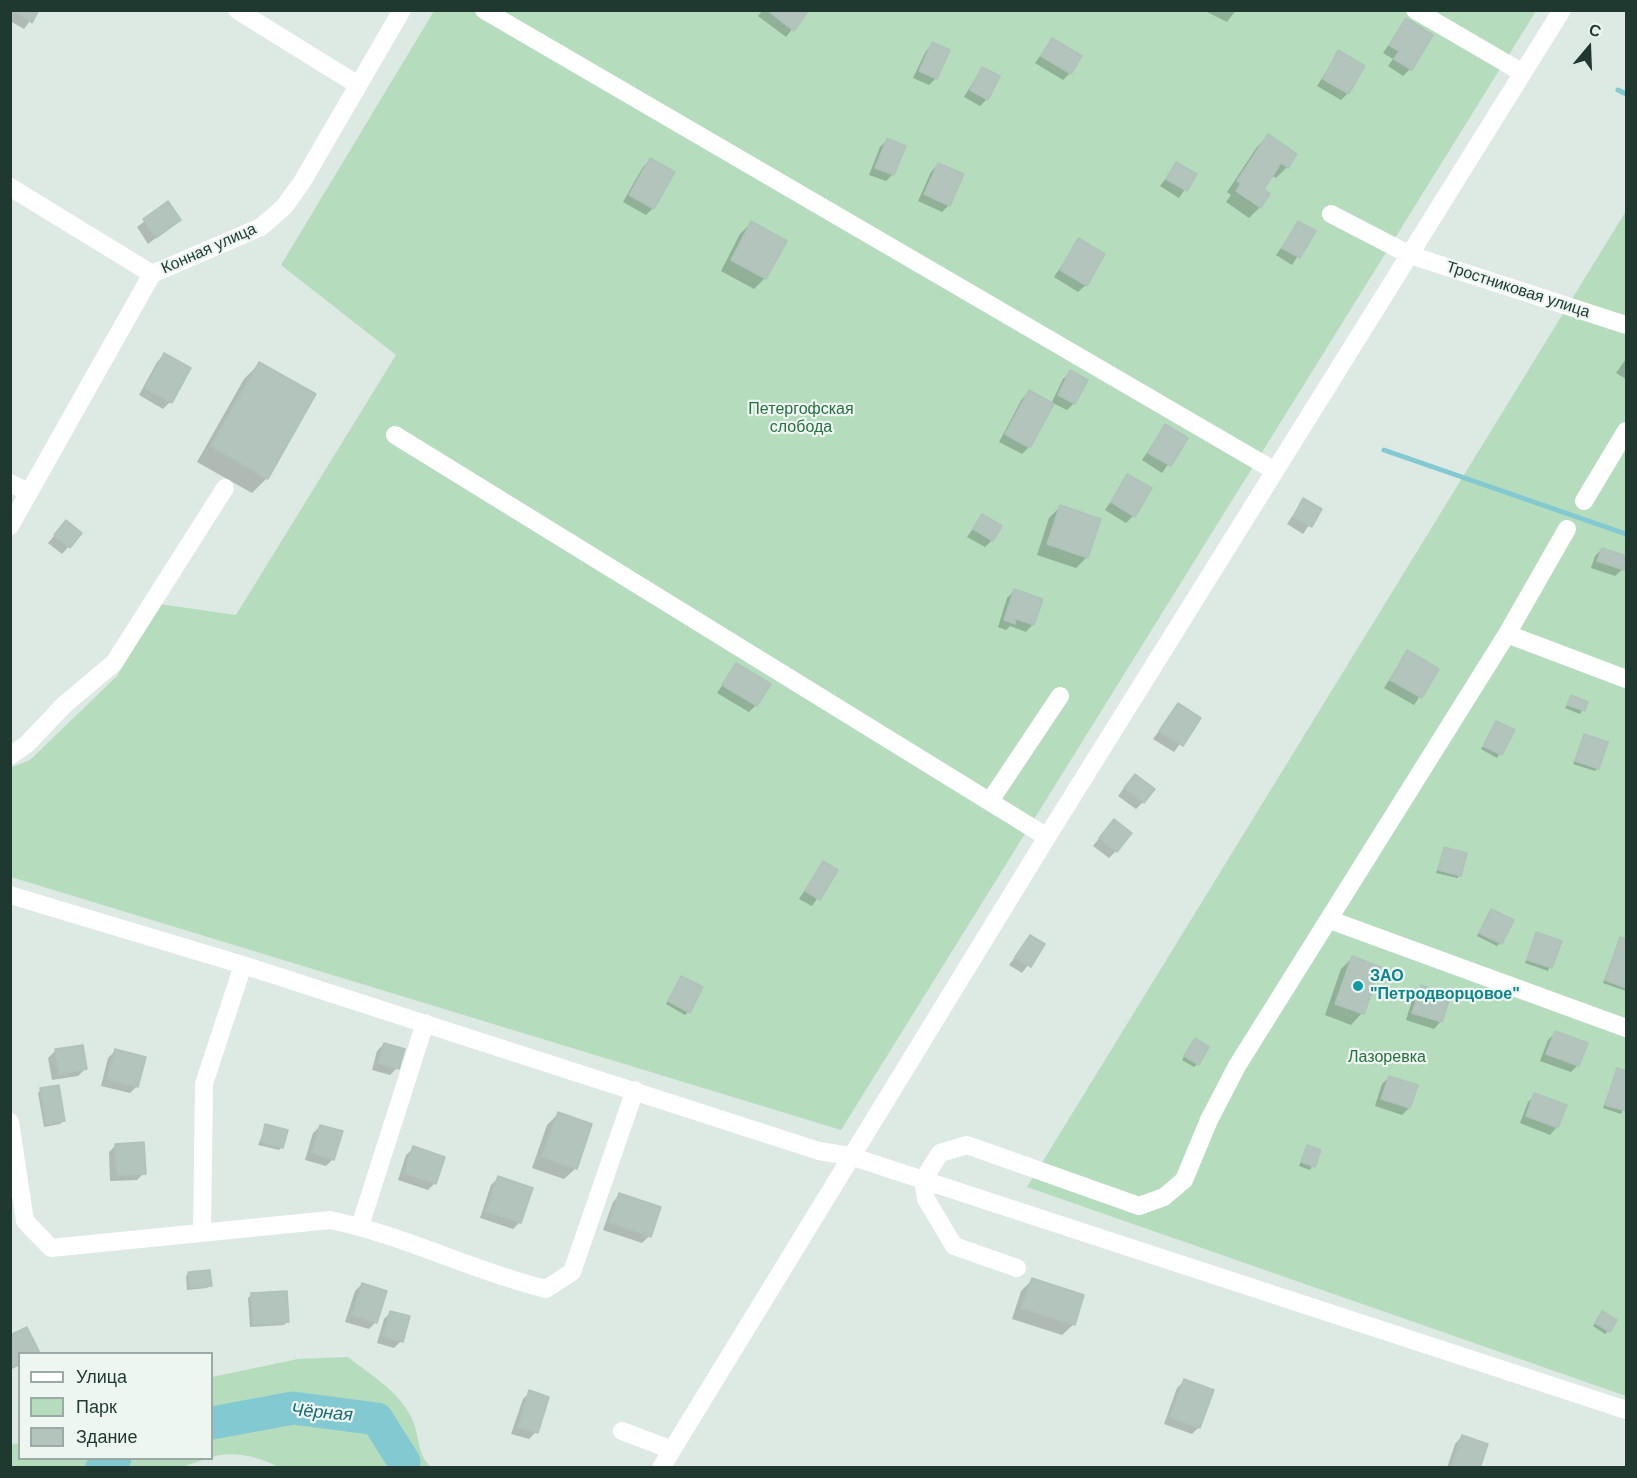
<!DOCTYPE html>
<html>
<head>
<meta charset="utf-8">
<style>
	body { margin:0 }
	#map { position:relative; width:1637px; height:1478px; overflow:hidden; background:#dde9e3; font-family:Arial,sans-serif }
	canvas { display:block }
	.frame { position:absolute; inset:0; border:12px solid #1f3930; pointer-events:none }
	.legend { position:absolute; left:18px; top:1352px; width:195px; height:108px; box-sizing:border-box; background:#edf6f1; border:2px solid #9baaa4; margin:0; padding:8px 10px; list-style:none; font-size:18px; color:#1f3930 }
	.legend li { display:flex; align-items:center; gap:12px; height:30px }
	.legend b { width:30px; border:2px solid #9baaa4 }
	.north { position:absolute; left:1559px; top:18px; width:60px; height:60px; -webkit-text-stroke:4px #edf6f1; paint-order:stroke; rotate:19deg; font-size:16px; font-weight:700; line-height:24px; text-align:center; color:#1f3930 }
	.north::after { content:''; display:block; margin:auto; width:21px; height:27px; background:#1f3930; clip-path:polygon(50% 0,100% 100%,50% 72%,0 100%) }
</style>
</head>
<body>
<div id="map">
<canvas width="1637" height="1478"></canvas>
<div class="frame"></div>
<ul class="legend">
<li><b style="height:8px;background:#fff"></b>Улица</li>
<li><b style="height:16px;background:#b5dcbd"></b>Парк</li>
<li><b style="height:16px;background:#b2c4bc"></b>Здание</li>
</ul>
<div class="north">С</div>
</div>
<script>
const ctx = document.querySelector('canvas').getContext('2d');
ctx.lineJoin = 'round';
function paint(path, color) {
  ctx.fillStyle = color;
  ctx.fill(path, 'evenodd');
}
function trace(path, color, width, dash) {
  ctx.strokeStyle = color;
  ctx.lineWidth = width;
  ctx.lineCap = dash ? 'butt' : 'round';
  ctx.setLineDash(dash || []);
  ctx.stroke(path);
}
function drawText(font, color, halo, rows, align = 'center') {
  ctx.font = font + ' Arial,sans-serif';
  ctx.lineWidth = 4.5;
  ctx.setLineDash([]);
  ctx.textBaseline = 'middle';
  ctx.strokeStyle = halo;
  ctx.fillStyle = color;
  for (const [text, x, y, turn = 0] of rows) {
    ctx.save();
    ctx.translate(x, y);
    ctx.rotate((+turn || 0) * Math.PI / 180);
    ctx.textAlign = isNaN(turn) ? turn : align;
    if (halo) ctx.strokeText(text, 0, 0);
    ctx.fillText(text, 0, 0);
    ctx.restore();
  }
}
paint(new Path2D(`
	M 434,11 L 1536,11 L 841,1130 L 11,877 L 10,768 L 30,760 L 117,676 L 159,604 L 236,615 L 396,355 L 281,265 Z
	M 1626,211 L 1626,1396 L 1027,1187 Z
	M 348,1357 C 369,1374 399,1391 411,1417 C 420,1433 416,1454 431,1467 L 280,1468 C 262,1457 232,1450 212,1457 L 212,1377 L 298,1359 Z
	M 19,1443 L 20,1458 L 206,1459 L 179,1468 L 11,1467 L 11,1445 Z`), '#b5dcbd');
paint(new Path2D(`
	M 13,10 L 38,10 L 24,29 L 10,21 Z
	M 763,10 L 807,10 L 786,37 L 758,16 Z
	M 1203,10 L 1236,10 L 1227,22 Z
	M 1406,20 L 1410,69 L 1403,76 L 1388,66 L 1393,59 L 1383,53 Z
	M 1052,40 L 1070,73 L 1063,80 L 1035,63 Z
	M 933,44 L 936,78 L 929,85 L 913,78 L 926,51 Z
	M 1339,52 L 1348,93 L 1341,100 L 1317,86 Z
	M 982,68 L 987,99 L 980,106 L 964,97 Z
	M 1268,136 L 1287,167 L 1276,178 L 1271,175 L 1262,190 L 1260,207 L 1249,218 L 1226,202 L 1231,195 L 1227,192 L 1257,147 Z
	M 887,140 L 893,174 L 886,181 L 869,175 L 880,147 Z
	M 650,160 L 653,208 L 646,215 L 623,202 L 643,167 Z
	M 938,164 L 949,205 L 942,212 L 918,201 L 931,172 Z
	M 1177,164 L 1195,175 L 1179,198 L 1160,186 Z
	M 168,204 L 179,220 L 148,244 L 137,227 Z
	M 751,223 L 765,278 L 754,289 L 721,271 L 740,234 Z
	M 1299,223 L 1314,232 L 1292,265 L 1276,255 Z
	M 1079,240 L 1086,285 L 1078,292 L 1054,277 Z
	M 164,355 L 170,402 L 163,409 L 139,395 L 157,362 Z
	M 1626,359 L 1626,379 L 1616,373 Z
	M 259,364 L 267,478 L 252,493 L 197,462 L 244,379 Z
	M 1071,372 L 1074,403 L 1067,410 L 1053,403 L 1029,447 L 1022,454 L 999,442 L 1022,399 L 1029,392 L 1051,404 L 1063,379 Z
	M 1165,426 L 1186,439 L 1162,473 L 1142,460 Z
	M 1128,476 L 1133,516 L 1126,523 L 1105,510 Z
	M 1303,500 L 1320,509 L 1303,534 L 1287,524 Z
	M 1060,507 L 1087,557 L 1076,568 L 1037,555 L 1049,518 Z
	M 982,516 L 992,540 L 985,547 L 967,537 Z
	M 60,529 L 80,534 L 62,554 L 48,543 Z
	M 1602,549 L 1626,557 L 1623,569 L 1615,576 L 1591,568 L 1595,556 Z
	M 1014,591 L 1033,624 L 1026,632 L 1010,626 L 1006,630 L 998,627 L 1007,598 Z
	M 1407,652 L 1437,669 L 1414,705 L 1384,688 Z
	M 736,665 L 756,705 L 749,712 L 717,693 Z
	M 1571,697 L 1586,703 L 1580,714 L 1565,708 Z
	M 1178,705 L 1199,718 L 1174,752 L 1153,739 Z
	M 1496,722 L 1513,731 L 1497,758 L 1481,749 Z
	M 1585,736 L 1598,768 L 1595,771 L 1573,764 Z
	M 1128,783 L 1143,802 L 1136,809 L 1118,796 Z
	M 1107,828 L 1116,851 L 1109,858 L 1093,846 Z
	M 1445,849 L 1460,875 L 1457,878 L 1436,873 Z
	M 823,863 L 836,871 L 812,906 L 799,899 Z
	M 1491,911 L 1500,943 L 1497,946 L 1477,936 Z
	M 1537,934 L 1560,942 L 1548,971 L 1525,963 Z
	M 1030,937 L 1043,945 L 1022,973 L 1009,965 Z
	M 1620,939 L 1626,941 L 1626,991 L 1603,983 Z
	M 1352,958 L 1379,968 L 1362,1013 L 1351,1025 L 1325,1015 L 1341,969 Z
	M 682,978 L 688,1012 L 685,1015 L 666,1004 Z
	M 1421,987 L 1441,1021 L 1434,1029 L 1406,1020 L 1414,994 Z
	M 1555,1033 L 1578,1065 L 1571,1072 L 1540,1061 L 1548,1040 Z
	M 1192,1043 L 1197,1064 L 1194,1067 L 1182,1060 Z
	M 384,1044 L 397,1068 L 390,1075 L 372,1070 L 377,1051 Z
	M 55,1051 L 85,1069 L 78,1076 L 52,1080 L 48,1058 Z
	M 115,1051 L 137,1086 L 130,1093 L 101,1086 L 108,1058 Z
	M 1617,1070 L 1626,1073 L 1626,1104 L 1621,1114 L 1603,1108 Z
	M 1390,1077 L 1409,1108 L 1402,1115 L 1375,1106 L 1382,1084 Z
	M 41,1089 L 63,1121 L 60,1124 L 44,1127 L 38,1093 Z
	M 1535,1095 L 1557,1127 L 1550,1135 L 1520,1123 L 1528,1102 Z
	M 558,1114 L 576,1168 L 564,1179 L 532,1168 L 547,1125 Z
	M 266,1126 L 282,1147 L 279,1150 L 258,1145 Z
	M 320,1126 L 333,1159 L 326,1166 L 305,1160 L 313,1133 Z
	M 116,1145 L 144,1173 L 137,1180 L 110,1181 L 109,1152 Z
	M 1307,1147 L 1319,1151 L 1310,1170 L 1299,1166 Z
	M 414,1148 L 435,1183 L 428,1190 L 398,1180 L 406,1155 Z
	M 498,1178 L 520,1222 L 513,1229 L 480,1218 L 491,1185 Z
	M 620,1194 L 649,1236 L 642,1243 L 603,1230 L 613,1202 Z
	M 189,1273 L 210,1285 L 207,1288 L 187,1290 L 186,1276 Z
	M 1032,1280 L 1074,1324 L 1062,1335 L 1012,1319 L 1021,1291 Z
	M 362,1284 L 376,1322 L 369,1329 L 345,1322 L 355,1291 Z
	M 251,1295 L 287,1322 L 284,1325 L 250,1327 L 248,1298 Z
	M 391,1312 L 401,1341 L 394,1348 L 377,1343 L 384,1319 Z
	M 1602,1313 L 1608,1331 L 1605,1334 L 1593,1326 Z
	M 10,1337 L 39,1352 L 20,1354 L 20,1365 L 10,1370 Z
	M 1184,1381 L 1199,1427 L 1192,1434 L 1164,1424 L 1177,1388 Z
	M 530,1392 L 536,1432 L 529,1439 L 511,1434 L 523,1399 Z
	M 1462,1436 L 1479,1468 L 1447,1468 L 1455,1444 Z`), '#0003');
trace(new Path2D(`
	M 1618,90 L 1626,94
	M 1384,450 L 1626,534`), '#82c9d1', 5);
trace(new Path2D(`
	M 212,1423 L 293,1408 L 377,1419 L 404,1462 L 403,1468
	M 102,1468 L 115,1458`), '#82c9d1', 33);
const building = new Path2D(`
	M 14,10 L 39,10 L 32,23 Z
	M 767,10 L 809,10 L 794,31 Z
	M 1406,18 L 1433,35 L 1412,70 L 1394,59 L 1399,51 L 1389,45 Z
	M 1052,38 L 1082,56 L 1071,74 L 1041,56 Z
	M 932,42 L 950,50 L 937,79 L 919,71 Z
	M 1338,50 L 1365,66 L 1349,94 L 1323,79 Z
	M 982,67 L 1000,76 L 988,100 L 970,90 Z
	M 1268,134 L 1297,154 L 1288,168 L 1281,163 L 1264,189 L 1270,194 L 1261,208 L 1236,191 L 1241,183 L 1237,181 Z
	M 887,138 L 906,146 L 894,175 L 875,168 Z
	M 650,158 L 675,172 L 654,209 L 629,195 Z
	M 1176,162 L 1197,174 L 1187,191 L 1166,179 Z
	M 938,163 L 964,174 L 950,206 L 924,194 Z
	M 168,201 L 181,220 L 156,238 L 143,219 Z
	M 751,221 L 787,241 L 766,279 L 731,260 Z
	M 1298,221 L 1316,231 L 1300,258 L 1282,248 Z
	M 1078,238 L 1105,254 L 1087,286 L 1060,270 Z
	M 164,353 L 191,368 L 172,403 L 145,388 Z
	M 259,362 L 316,394 L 268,479 L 211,446 Z
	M 1070,370 L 1088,380 L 1075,404 L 1058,395 Z
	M 1029,390 L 1054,404 L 1030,448 L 1005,434 Z
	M 1165,424 L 1188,438 L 1171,466 L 1148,453 Z
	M 1127,474 L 1152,488 L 1135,517 L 1111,502 Z
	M 1303,498 L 1322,509 L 1312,527 L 1293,517 Z
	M 1060,505 L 1101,519 L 1088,558 L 1047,544 Z
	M 982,514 L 1002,526 L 993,541 L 973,529 Z
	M 66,520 L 82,533 L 70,548 L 54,535 Z
	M 1602,548 L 1626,556 L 1624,570 L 1597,561 Z
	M 1014,589 L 1043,599 L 1034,625 L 1016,619 L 1015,624 L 1004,620 Z
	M 1407,650 L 1439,669 L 1422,698 L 1390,680 Z
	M 736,663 L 771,684 L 757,706 L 722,685 Z
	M 1571,695 L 1588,702 L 1585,711 L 1567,705 Z
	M 1178,703 L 1201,718 L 1183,746 L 1159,731 Z
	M 1496,721 L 1515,730 L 1502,755 L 1483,746 Z
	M 1584,734 L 1608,742 L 1599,769 L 1575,761 Z
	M 1135,774 L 1155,789 L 1144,803 L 1124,788 Z
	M 1114,819 L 1132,833 L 1117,852 L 1099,838 Z
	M 1444,847 L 1467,853 L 1461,876 L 1438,870 Z
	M 823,861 L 838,870 L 820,900 L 805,891 Z
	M 1491,909 L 1514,920 L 1502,944 L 1479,933 Z
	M 1536,932 L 1562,941 L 1552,968 L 1527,960 Z
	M 1030,935 L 1045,944 L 1031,967 L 1015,957 Z
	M 1620,937 L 1626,939 L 1626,988 L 1605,980 Z
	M 1352,956 L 1381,967 L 1364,1014 L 1335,1004 Z
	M 681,976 L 703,987 L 690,1013 L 668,1001 Z
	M 1421,985 L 1451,995 L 1442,1022 L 1412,1013 Z
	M 1555,1031 L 1588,1043 L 1579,1066 L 1546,1054 Z
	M 1195,1038 L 1209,1047 L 1199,1065 L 1184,1056 Z
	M 384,1043 L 405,1049 L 399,1069 L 378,1063 Z
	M 83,1045 L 87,1069 L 59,1074 L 55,1049 Z
	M 115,1049 L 146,1057 L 138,1087 L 107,1079 Z
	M 1617,1068 L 1626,1071 L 1626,1111 L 1605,1105 Z
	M 1389,1076 L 1418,1085 L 1410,1108 L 1381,1099 Z
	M 59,1085 L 65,1121 L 46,1124 L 40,1088 Z
	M 1534,1093 L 1567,1105 L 1558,1128 L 1526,1116 Z
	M 558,1112 L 592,1124 L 577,1169 L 542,1157 Z
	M 265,1124 L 288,1130 L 283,1148 L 261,1142 Z
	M 320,1125 L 343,1131 L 334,1160 L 312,1153 Z
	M 144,1142 L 146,1174 L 117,1175 L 115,1144 Z
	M 1307,1145 L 1321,1150 L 1315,1167 L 1301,1162 Z
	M 413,1146 L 445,1157 L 436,1184 L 404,1173 Z
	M 498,1176 L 533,1188 L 521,1223 L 486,1211 Z
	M 619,1193 L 661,1207 L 651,1237 L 609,1222 Z
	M 210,1270 L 212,1286 L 190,1288 L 188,1272 Z
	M 1032,1278 L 1084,1295 L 1075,1325 L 1022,1308 Z
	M 362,1283 L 387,1291 L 377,1323 L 352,1315 Z
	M 287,1291 L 289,1322 L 253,1325 L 251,1293 Z
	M 390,1311 L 410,1316 L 403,1342 L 383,1336 Z
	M 1602,1311 L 1617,1320 L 1610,1332 L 1595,1323 Z
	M 27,1327 L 40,1353 L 20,1354 L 20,1363 L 11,1367 L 10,1335 Z
	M 1184,1379 L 1214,1390 L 1200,1428 L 1170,1417 Z
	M 529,1390 L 549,1397 L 538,1433 L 518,1427 Z
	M 1462,1435 L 1488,1444 L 1480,1468 L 1451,1468 Z`);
paint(building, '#b2c4bc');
trace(building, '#afc3ba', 1.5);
trace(new Path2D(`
	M 237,10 L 358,85
	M 484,10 L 1275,471
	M 1415,10 L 1523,73
	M 10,187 L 152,274
	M 1331,214 L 1410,255 L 1626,325
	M 395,435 L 1047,837
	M 10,483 L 28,492
	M 1584,501 L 1626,431
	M 10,526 L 152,274 L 261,227 L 284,207 L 302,182 L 402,10
	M 1507,634 L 1626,679
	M 10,756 L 27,744 L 64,705 L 114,663 L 225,488
	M 990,801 L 1060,696
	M 10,895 L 243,965 L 819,1151 L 850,1156 L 1626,1410
	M 1330,920 L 1626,1028
	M 10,1122 L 25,1221 L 51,1248 L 330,1220 C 404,1235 472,1271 546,1289 L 572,1272 L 635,1090
	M 360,1226 L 425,1023
	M 202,1233 L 204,1084 L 243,965
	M 1017,1268 L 954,1246 L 926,1199 L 923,1180 L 940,1153 L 967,1145 L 1139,1206 L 1164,1197 L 1184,1180 L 1209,1120 L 1237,1066 L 1507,634 L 1567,529
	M 622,1431 L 672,1450
	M 661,1468 L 1047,837 L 1562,10`), '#fff', 18);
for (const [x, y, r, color] of [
	[1358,986,6,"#0f9aa8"]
]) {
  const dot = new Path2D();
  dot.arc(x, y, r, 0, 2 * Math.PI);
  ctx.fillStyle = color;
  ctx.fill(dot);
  trace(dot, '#edf6f1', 2);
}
drawText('16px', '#1f3930', '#edf6f1', [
	["Конная улица",209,249,-24],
	["Тростниковая улица",1518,290,18]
]);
drawText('16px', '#287041', '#edf6f1', [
	["Петергофская",801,410],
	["слобода",801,428],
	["Лазоревка",1387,1058]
]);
drawText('bold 16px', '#0d838f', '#edf6f1', [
	["ЗАО",1370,977],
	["\"Петродворцовое\"",1370,995]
], 'left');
drawText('italic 18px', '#186a75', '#edf6f1', [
	["Чёрная",322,1413,5]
]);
</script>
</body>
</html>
